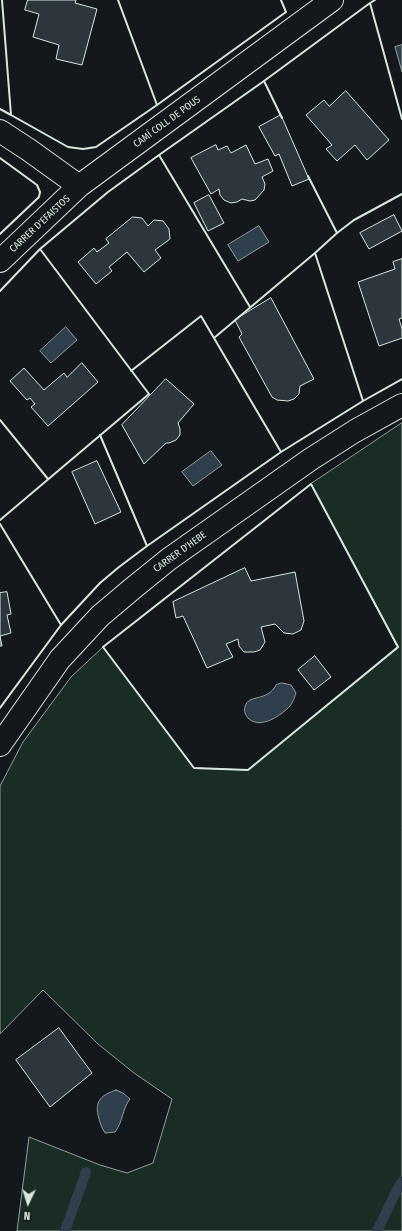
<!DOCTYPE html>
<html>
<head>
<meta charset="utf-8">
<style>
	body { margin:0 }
	#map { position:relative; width:402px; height:1231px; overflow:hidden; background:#14181c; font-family:"Fira Sans Condensed",sans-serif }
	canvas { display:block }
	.north { position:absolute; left:8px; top:1183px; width:40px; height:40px; -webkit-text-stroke:3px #14181c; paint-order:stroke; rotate:184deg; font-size:11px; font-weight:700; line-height:16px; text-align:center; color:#d8e6dc }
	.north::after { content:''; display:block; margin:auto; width:14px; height:18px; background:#d8e6dc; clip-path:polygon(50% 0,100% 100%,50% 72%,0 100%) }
</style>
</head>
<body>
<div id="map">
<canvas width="402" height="1231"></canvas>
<div class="north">N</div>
</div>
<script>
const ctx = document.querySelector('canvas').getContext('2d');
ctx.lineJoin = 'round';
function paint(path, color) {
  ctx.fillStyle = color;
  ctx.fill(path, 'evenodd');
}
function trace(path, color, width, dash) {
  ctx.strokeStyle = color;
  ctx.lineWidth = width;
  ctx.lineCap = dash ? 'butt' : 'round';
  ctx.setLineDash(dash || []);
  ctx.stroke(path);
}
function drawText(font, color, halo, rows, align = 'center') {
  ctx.font = font + ' "Fira Sans Condensed",sans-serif';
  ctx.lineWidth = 3;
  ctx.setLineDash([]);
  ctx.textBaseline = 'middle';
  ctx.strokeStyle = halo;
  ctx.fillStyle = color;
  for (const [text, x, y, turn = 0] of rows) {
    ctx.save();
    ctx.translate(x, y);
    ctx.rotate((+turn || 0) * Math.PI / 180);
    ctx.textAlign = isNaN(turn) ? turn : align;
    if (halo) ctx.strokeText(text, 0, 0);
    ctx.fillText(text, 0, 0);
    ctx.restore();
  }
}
const green = new Path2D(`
	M 402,423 L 402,1231 L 17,1231 L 29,1137 L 100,1165 L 127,1173 L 153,1163 L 172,1099 L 134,1073 L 98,1044 L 43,990 L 0,1034 L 0,786 L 23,742 L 71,677 L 103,647 L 194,768 L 248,770 L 398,648 L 311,484 Z`);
paint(green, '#1a2d24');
trace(green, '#939e99', 1);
const water = new Path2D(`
	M 402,45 L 402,72 L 395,47 Z
	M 259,226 L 269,242 L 238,261 L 228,245 Z
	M 66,327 L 77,340 L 51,363 L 40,351 Z
	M 211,451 L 222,465 L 193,486 L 182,472 Z
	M 282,683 L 291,685 L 296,693 C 294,699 292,705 287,709 C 277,718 259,729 248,718 C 245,715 244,711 245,707 C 248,693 267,703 276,685 Z
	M 116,1090 L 123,1093 L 130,1099 C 122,1109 123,1122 115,1132 L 105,1133 C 101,1127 100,1122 98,1115 C 95,1100 102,1095 116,1090 Z`);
paint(water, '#2f3f4d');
trace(water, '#939e99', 1);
trace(new Path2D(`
	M 65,1231 L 86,1172
	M 377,1231 L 398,1188 L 402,1182`), '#2f3f4d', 10);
const building = new Path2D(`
	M 28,0 L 76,0 L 75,3 L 97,9 L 82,65 L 56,59 L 59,45 L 33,37 L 39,14 L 25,10 Z
	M 346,91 L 389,140 L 367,160 L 355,145 L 337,161 L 326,149 L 332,145 L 306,115 L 324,100 L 329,106 Z
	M 281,115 L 309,179 L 292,186 L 279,154 L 275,156 L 259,127 Z
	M 216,145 L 218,150 L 227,146 L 231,153 L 246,145 L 255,164 L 268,159 L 273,171 L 262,177 L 265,184 L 264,190 L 255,200 L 250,201 L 242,199 L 237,202 L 231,203 L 224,200 L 220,195 L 219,189 L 211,194 L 191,158 Z
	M 209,195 L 224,223 L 208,231 L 194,203 Z
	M 394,215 L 402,231 L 369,249 L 360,233 Z
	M 133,217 L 142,218 L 148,226 L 154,220 L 163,221 L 169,229 L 170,239 L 155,250 L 161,258 L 144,272 L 127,252 L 109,267 L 112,271 L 96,284 L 78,262 L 94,248 L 97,252 L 109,243 L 106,239 Z
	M 402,259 L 402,318 L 399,319 L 402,329 L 402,338 L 379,346 L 358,282 L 395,269 L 393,262 Z
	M 271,298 L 314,379 L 300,386 L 299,394 L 294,399 L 288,401 L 277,400 L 272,397 L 239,337 L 242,334 L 235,320 Z
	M 82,363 L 98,382 L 48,426 L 31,407 L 35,404 L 30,398 L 27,400 L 10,381 L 24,368 L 44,390 L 64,373 L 67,377 Z
	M 166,379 L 194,404 L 178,423 L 180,429 L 180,435 L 176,440 L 169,443 L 166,443 L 144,464 L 122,425 Z
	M 97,461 L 121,512 L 95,524 L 72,472 Z
	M 245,568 L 251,581 L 295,572 L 304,621 L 301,630 L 293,634 L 284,633 L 275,624 L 261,627 L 265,642 L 260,650 L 254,652 L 244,652 L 239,646 L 238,639 L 226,644 L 233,657 L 207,668 L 183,616 L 176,618 L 173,602 Z
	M 7,592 L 11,614 L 7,615 L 11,633 L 0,636 L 2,646 L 0,646 L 0,593 Z
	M 315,656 L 331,677 L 314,690 L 298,670 Z
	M 59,1028 L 92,1073 L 50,1107 L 16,1060 Z`);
paint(building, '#2c363c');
trace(building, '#d8e6dc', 1);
const street = new Path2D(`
	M 0,131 L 29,150 L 79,186
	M 0,261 L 79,186 L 332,0
	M 0,745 L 60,659 L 100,616 L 132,589 L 169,559 L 311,459 L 355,431 L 402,405`);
trace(street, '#d8e6dc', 24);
trace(street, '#14181c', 22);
trace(new Path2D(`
	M 2,0 L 11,115 L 68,147 L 83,149 L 96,147 L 157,105
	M 118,0 L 157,105 L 286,12 L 281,0
	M 375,0 L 370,3 L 402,119
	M 264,81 L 282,118
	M 0,109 L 11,115
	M 0,158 L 37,185 L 40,192 L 39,197 L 0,234
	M 308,176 L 337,233
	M 402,194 L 354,220 L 337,233 L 315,253 L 363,401 L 402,379
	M 0,291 L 40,249
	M 250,307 L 159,155 L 264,81 L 370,3
	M 214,338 L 315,253
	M 131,371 L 201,316 L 281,452 L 363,401
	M 0,420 L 48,479
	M 100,435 L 147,546 L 281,452
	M 311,484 L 398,647 L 248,770 L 194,768 L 103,647 Z
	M 0,520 L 149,394 L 40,249 L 108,192 L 159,155
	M 0,524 L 61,625 L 100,583 L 119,567 L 147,546
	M 0,708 L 61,625`), '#d8e6dc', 2);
drawText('10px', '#d8e6dc', '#14181c', [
	["CAMÍ COLL DE POUS",167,122,-36],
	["CARRER D'EFAISTOS",40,224,-43],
	["CARRER D'HEBE",180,552,-36]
]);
</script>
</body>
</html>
